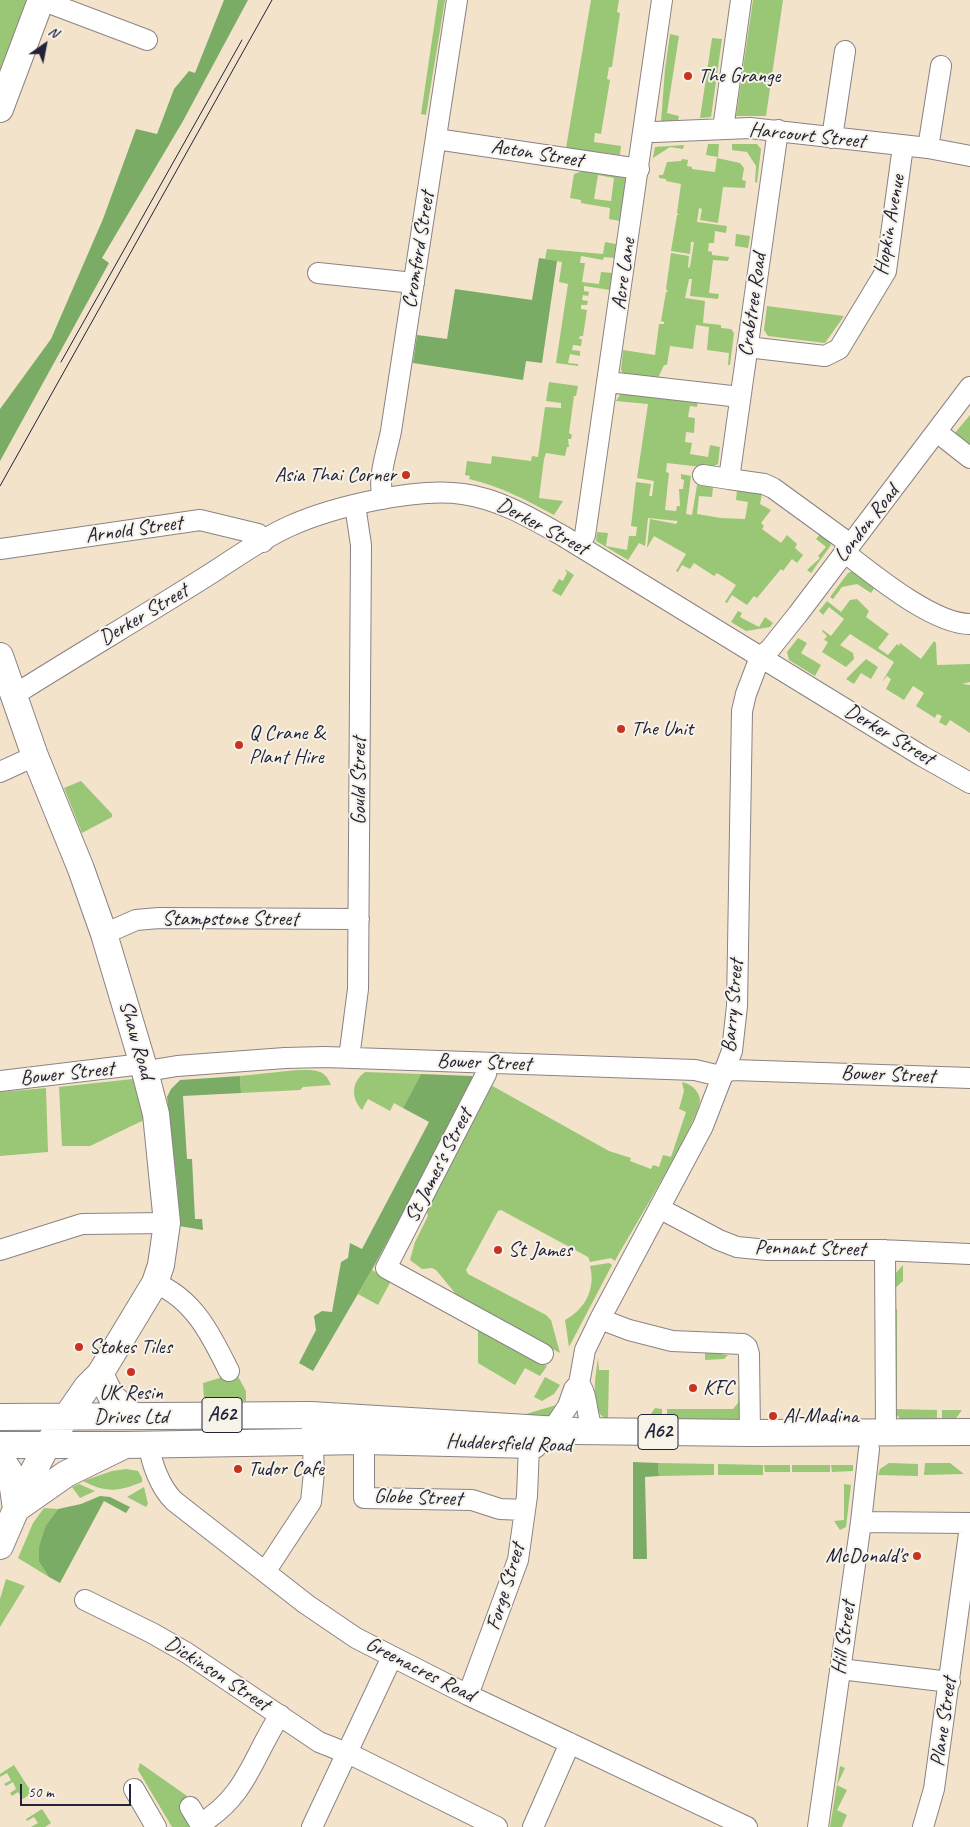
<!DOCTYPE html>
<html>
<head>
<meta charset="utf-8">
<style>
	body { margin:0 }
	#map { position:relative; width:970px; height:1827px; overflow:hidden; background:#f4e3cb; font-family:Caveat,sans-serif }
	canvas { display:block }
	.north { position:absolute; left:20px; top:20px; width:50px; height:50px; -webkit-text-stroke:4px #f7f3e8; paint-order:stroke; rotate:33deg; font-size:14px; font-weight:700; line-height:20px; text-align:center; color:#22223b }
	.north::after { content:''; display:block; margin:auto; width:18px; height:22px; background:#22223b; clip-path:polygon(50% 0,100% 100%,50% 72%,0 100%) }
	.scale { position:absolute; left:20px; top:1784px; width:111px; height:22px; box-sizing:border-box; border:2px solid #22223b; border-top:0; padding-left:6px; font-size:15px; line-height:18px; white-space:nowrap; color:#22223b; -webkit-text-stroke:4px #f7f3e8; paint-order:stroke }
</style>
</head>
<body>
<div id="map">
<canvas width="970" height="1827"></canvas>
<div class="north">N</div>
<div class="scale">50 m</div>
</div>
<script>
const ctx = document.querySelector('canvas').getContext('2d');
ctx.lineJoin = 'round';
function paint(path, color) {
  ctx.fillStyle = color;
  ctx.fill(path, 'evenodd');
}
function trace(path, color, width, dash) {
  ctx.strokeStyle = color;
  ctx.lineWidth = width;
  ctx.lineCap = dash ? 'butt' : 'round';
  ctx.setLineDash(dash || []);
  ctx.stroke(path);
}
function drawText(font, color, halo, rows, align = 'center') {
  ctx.font = font + ' Caveat,sans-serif';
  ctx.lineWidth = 4;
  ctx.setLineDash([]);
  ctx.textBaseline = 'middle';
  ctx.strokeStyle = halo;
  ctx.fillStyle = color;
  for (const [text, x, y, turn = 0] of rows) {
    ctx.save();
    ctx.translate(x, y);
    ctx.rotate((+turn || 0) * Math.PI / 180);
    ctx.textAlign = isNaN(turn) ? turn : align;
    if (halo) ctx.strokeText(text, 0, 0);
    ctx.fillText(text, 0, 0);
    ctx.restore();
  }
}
paint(new Path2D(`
	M 0,0 L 27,0 L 0,71 Z
	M 438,0 L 445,0 L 426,115 L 421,114 Z
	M 591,0 L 619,0 L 617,12 L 620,13 L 612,67 L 609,67 L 607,79 L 610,80 L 601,134 L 595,133 L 594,142 L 621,146 L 620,155 L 566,148 Z
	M 753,0 L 783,0 L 766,116 L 736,116 Z
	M 670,34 L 679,36 L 667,113 L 679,116 L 678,120 L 661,122 L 665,69 Z
	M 712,38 L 722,39 L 711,117 L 700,118 Z
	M 708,144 L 719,144 L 718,157 L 706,155 Z
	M 732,144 L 757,144 L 761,149 L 757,183 L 755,182 L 756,166 L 747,152 L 732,150 Z
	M 684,145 L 683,149 L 670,147 L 653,158 L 650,173 L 655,147 Z
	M 717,158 L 740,163 L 744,168 L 742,180 L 746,181 L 745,188 L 723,187 L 718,223 L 700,220 L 702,209 L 699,208 L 697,222 L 727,226 L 726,233 L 715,231 L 714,243 L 709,243 L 708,251 L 712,252 L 712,255 L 729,257 L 728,261 L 713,260 L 709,293 L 719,294 L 718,299 L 690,296 L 692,279 L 689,279 L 685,298 L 705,301 L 703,323 L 721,325 L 721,328 L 731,329 L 734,333 L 730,365 L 728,365 L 729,353 L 707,350 L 709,327 L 696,325 L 693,349 L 670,346 L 667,365 L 664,365 L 658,378 L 623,373 L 621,370 L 623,350 L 655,355 L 659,324 L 664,324 L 664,322 L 661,321 L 666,292 L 668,292 L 666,289 L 671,253 L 689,256 L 688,268 L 690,267 L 694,242 L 691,242 L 690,254 L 671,251 L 677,215 L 679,215 L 677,213 L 681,184 L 666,181 L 666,179 L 659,178 L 659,175 L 663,175 L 667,162 L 681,161 L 682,159 L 688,160 L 687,166 L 692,167 L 692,169 L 715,172 Z
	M 585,170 L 626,177 L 620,221 L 609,219 L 610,208 L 581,203 L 581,200 L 570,198 L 574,174 ZM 598,175 L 614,178 L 611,201 L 594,199 Z
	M 736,234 L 750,236 L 748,248 L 735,246 Z
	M 605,242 L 616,244 L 614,258 L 604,257 L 603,260 L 581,256 L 580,263 L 585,263 L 582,282 L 599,284 L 601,272 L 613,273 L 610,290 L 584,286 L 584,291 L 589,292 L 588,296 L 583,295 L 582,300 L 588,301 L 587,305 L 581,305 L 581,309 L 587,310 L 583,336 L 580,336 L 579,339 L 582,339 L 581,346 L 573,345 L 572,350 L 580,351 L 580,356 L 570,354 L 568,363 L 578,364 L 578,366 L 556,363 L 568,284 L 559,282 L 562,262 L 545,259 L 547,249 L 603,254 Z
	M 767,306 L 844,316 L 825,343 L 768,336 L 764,330 Z
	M 549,382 L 578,386 L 576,396 L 574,396 L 569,433 L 572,435 L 571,439 L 568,439 L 569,447 L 567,447 L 565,456 L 546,453 L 544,459 L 539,498 L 563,501 L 554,515 C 526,500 500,486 469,479 L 470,476 L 465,475 L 467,461 L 491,464 L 492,456 L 531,461 L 532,456 L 538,457 L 545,407 L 561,408 L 561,403 L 546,401 Z
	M 621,393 L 698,401 L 697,407 L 690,406 L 688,417 L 695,418 L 694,433 L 686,432 L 685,442 L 692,443 L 690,454 L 708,457 L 710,445 L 720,447 L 718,464 L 714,466 L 701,465 L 701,467 L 667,463 L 666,472 L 669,473 L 665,510 L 676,511 L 677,506 L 680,506 L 679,489 L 683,489 L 684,480 L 681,479 L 681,474 L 691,476 L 686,514 L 692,515 L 697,485 L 713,487 L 712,497 L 699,496 L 697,514 L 721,518 L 745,519 L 748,502 L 736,500 L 737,490 L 762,493 L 760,504 L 771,510 L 761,523 L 764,526 L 762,529 L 781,543 L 787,535 L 797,544 L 795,548 L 803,555 L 797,563 L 792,559 L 783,571 L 781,569 L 757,598 L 754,596 L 747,605 L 732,595 L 727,603 L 725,602 L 736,585 L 717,573 L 714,576 L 694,563 L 690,569 L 682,565 L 678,572 L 676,571 L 686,554 L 654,536 L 647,548 L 650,519 L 676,524 L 678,521 L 648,518 L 645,546 L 639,543 L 628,560 L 596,541 L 597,532 L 608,533 L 606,546 L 627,550 L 629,536 L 636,536 L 637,527 L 631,526 L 636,482 L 651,484 L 649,496 L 652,496 L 654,481 L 637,478 L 648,404 L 616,401 Z
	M 970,415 L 970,446 L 954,434 Z
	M 820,534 L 829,541 L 831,545 L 811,573 L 807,570 L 820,558 L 818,556 L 826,547 L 816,539 Z
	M 565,569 L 574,575 L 561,596 L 552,591 L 559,579 L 563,581 L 567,573 Z
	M 853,571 L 875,587 L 871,593 L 857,584 L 842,587 L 833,599 L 830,597 L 848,573 Z
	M 857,599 L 869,611 L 866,617 L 889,634 L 878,648 L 888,655 L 897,644 L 899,646 L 900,643 L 921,659 L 934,641 L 936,643 L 937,665 L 970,664 L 970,682 L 962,684 L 970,685 L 970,733 L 950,720 L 946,726 L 939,722 L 942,716 L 937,714 L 935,718 L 916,706 L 924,693 L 913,686 L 904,700 L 886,689 L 891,679 L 887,676 L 882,682 L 894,662 L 850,634 L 840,645 L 853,653 L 854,659 L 846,667 L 822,652 L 828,642 L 824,640 L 827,636 L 822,631 L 823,630 L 831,636 L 844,619 L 829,607 L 823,615 L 819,611 L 827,601 L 841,612 L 850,600 Z
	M 738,611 L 742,613 L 740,617 L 759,627 L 765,617 L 773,623 L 770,627 L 746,631 L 731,622 Z
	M 798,638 L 807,643 L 801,653 L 821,665 L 815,676 L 789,660 L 787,652 Z
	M 866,659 L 878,667 L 871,679 L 861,673 L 854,684 L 846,679 Z
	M 81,781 L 112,814 L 112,817 L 82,833 L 64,788 Z
	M 297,1070 C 313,1070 325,1068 331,1085 L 303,1087 L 300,1090 L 241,1093 L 240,1076 Z
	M 365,1072 L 421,1074 L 403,1108 L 394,1103 L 390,1111 L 368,1099 L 362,1110 C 351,1098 351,1082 365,1072 Z
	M 133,1079 L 144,1120 L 90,1146 L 62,1146 L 59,1087 Z
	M 682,1082 C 690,1084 698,1089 700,1099 C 702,1116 628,1237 615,1261 L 611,1258 L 590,1262 L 588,1257 L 501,1210 L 498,1211 L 466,1270 L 468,1274 L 546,1315 L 551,1320 L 560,1353 L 460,1299 L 436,1270 L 432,1268 L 422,1269 L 410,1260 L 415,1242 L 428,1216 L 425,1206 L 489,1084 L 609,1151 L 631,1158 L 630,1161 L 651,1169 L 653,1165 L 659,1167 L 663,1155 L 671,1157 L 686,1112 L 679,1109 L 684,1091 Z
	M 46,1088 L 48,1152 L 0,1156 L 0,1092 Z
	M 609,1263 L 612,1265 L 569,1347 L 565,1320 C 585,1309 596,1289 590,1266 Z
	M 903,1265 L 903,1281 L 893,1290 L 895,1274 Z
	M 372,1270 L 391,1281 L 378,1305 L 358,1294 Z
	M 893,1309 L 897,1309 L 897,1399 L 893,1399 Z
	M 478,1328 L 547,1366 L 540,1376 L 525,1368 L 515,1385 L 478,1363 Z
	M 705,1352 L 728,1355 L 724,1359 L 705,1360 Z
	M 598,1358 L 599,1370 L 609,1370 L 608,1419 C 588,1415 596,1373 598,1358 Z
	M 236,1373 L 246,1391 L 246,1401 L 204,1400 L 203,1383 Z
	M 545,1377 L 560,1385 L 554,1394 L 542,1401 L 534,1397 Z
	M 739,1385 L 742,1396 L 741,1421 L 667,1420 L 667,1409 L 733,1409 L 738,1403 Z
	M 563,1403 L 551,1418 L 530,1418 L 526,1414 Z
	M 655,1408 L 662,1409 L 662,1420 L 640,1420 L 643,1415 L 648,1418 Z
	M 894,1409 L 937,1410 L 937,1421 C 923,1421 898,1427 894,1409 Z
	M 942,1410 L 962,1410 L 954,1421 L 942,1422 Z
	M 658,1463 L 714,1464 L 714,1475 L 659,1476 Z
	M 889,1463 L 918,1464 L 918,1476 L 878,1475 L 880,1469 Z
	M 925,1463 L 950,1463 L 964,1474 L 924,1475 Z
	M 718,1464 L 763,1465 L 763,1475 L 718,1475 Z
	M 764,1465 L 790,1465 L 790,1472 L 765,1472 Z
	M 792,1465 L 830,1465 L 830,1472 L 792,1472 Z
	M 831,1465 L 853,1465 L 853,1471 L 832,1472 Z
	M 126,1469 L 138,1471 L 142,1478 L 142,1482 C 117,1492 107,1493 83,1481 L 112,1471 Z
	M 79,1484 L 95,1491 L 80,1498 L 72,1487 Z
	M 844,1484 L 851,1485 L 846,1527 L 840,1530 L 834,1521 L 844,1520 Z
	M 144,1487 L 148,1504 L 146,1507 L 127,1497 Z
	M 44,1508 L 58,1509 L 46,1525 L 39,1562 L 49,1577 L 18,1558 L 33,1523 Z
	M 6,1579 L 25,1586 L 0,1627 L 0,1599 Z
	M 140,1763 L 190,1798 L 179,1804 L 193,1827 L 172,1827 L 138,1770 Z
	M 14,1765 L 32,1793 L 23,1799 L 18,1792 L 12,1796 L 10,1793 L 16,1789 L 13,1782 L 6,1786 L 4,1784 L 11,1780 L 7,1773 L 0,1777 L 0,1774 Z
	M 840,1766 L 845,1768 L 837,1785 L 847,1790 L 837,1810 L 847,1815 L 842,1827 L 830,1827 Z
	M 42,1809 L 51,1823 L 45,1827 L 31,1827 L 38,1823 L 34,1817 L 27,1821 L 26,1819 Z`), '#99c775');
paint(new Path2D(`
	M 224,0 L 248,0 L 183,121 L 102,258 L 109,263 L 0,461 L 0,409 L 51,339 L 103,219 L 136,129 L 157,134 L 174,89 L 189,71 L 195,73 Z
	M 539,258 L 557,261 L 542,363 L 526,361 L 523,380 L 413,363 L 417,335 L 447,339 L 455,289 L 532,300 Z
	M 421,1074 L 472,1076 L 474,1080 L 373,1268 L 313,1371 L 299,1363 L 316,1330 L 314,1316 L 322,1311 L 332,1312 L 341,1262 L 348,1258 L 350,1243 L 362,1249 L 429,1122 L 403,1108 Z
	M 240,1076 L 241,1093 L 183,1096 L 187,1159 L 192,1159 L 195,1219 L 202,1219 L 203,1230 L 179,1226 L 178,1192 L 167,1097 L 171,1089 L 180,1080 Z
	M 633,1462 L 658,1463 L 659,1476 L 645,1477 L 647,1559 L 633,1559 Z
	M 100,1496 L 110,1497 L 130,1507 L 126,1513 L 104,1501 L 60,1583 L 49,1577 L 39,1562 L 39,1547 L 46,1525 L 58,1509 L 81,1504 Z`), '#7aac66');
const minor = new Path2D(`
	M 41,0 L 147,40
	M 723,129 L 741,0
	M 644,130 L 654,132 L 750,128 L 928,148 L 970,156
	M 778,130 L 729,479 L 764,484 L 773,488 L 850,544
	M 832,138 L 845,51
	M 436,139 L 639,169
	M 928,148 L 941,66
	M 318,273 L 414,283
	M 747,347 L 825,356 L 839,349 L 886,271 L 903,146
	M 608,382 L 740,397
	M 937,432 L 970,458
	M 703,475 L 729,479
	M 383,499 C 377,478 387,452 391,431 L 457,0
	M 579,546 L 585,535 L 662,0
	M 0,549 L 200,520 L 258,534 L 263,542
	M 844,552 C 874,575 933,624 970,624
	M 12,693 L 22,690 C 81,653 140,618 199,581 C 229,563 258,540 290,526 C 332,507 416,487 463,494 C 499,499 531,518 563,536 L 922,756 L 970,783
	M 0,772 L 35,756
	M 104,934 L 136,920 L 159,918 L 359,919
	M 349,1058 L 358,989 L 361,545 L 355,505
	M 487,1063 L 486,1074 L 386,1268 L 543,1354
	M 0,1081 L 134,1065 L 153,1070 L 177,1066 L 285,1058 L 325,1057 L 695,1070 L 716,1075 L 733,1070 L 970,1078
	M 659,1208 L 719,1240 L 737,1247 L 767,1250 L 880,1250 L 970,1254
	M 0,1250 L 82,1224 L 167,1223
	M 885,1250 L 886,1433
	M 155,1283 C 194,1299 211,1335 229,1371
	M 600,1319 L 629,1330 L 672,1341 L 743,1344 L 747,1347 L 749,1354 L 750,1433
	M 579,1384 C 589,1396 585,1416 594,1431
	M 552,1430 L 568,1406 L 574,1389 L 579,1384 L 585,1350 L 600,1319 L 703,1126 L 732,1051 L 737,1006 L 742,711 L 746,694 L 760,657 L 770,649 L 798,614 L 970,387
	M 364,1441 L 364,1498 L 472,1500 L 500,1509 L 525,1510
	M 149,1444 C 151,1463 160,1487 174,1501 L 306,1604 L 356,1638 L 468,1695 L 747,1827
	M 861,1522 L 970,1523
	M 265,1572 L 311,1502 L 314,1472 L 312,1429
	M 85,1600 L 152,1633 L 187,1653 L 319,1742 L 354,1756 L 497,1827
	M 840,1669 L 950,1682
	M 468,1695 L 518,1560 L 527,1496 L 529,1445
	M 134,1789 L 156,1827
	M 190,1807 L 202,1827
	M 200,1824 C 247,1796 252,1758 280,1715
	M 312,1827 L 392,1657
	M 533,1827 L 570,1743
	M 818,1827 L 861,1522 L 869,1449
	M 923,1827 L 934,1789 L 970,1526`);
const major = new Path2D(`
	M 0,109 L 41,0
	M 0,656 L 35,756 L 81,869 L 104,934 L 144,1068 L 156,1114 L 167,1223 L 161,1265 L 155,1283 L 100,1374 L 87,1387 L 47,1445 L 26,1486 L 0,1546
	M 100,1374 L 111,1396 L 133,1416
	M 0,1417 L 311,1415 L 576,1431 L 750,1433 L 970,1432
	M 0,1445 L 124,1445 L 364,1441 L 534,1445
	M 0,1457 L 11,1474 L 16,1509
	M 16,1509 L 66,1474 L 121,1447`);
trace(minor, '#8b8283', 22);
trace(major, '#8b8283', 28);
trace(minor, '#fff', 20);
trace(major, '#fff', 26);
trace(new Path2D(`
	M 61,362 L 242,40
	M 0,486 L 272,0`), '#22223b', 1);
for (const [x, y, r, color] of [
	[688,76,5,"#c8321e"],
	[406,475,5,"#c8321e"],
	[621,729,5,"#c8321e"],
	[239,745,5,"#c8321e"],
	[498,1250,5,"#c8321e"],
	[79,1347,5,"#c8321e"],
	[131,1372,5,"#c8321e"],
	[693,1388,5,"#c8321e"],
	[773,1416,5,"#c8321e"],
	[238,1469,5,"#c8321e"],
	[917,1556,5,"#c8321e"]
]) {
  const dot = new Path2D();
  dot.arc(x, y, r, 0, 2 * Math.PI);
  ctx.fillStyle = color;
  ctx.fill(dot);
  trace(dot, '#f7f3e8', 2);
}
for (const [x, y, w] of [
	[222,1415,40],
	[658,1432,40]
]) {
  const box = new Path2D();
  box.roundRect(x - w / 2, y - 17.5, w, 35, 4);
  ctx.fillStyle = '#f7f3e8';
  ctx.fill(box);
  trace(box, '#22223b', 1);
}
drawText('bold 20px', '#22223b', null, [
	["A62",222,1415],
	["A62",658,1432]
]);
drawText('21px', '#22223b', '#f7f3e8', [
	["The Grange",698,76],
	["Asia Thai Corner",396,475,"right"],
	["The Unit",631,729],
	["Q Crane &",249,733],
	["Plant Hire",249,757],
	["St James",508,1250],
	["Stokes Tiles",89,1347],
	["KFC",703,1388],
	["UK Resin",131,1393,"center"],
	["Drives Ltd",131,1417,"center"],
	["Al-Madina",783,1416],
	["Tudor Cafe",248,1469],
	["McDonald's",907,1556,"right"]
], 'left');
drawText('21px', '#22223b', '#f7f3e8', [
	["Harcourt Street",807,136,6],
	["Acton Street",537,154,9],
	["Hopkin Avenue",890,225,-80],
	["Cromford Street",419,250,-81],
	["Acre Lane",624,274,-82],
	["Crabtree Road",753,305,-82],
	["London Road",867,524,-52],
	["Derker Street",542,527,28],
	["Arnold Street",134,530,-8],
	["Derker Street",144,615,-31],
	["Derker Street",889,735,31],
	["Gould Street",359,781,-90],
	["Stampstone Street",230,919],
	["Barry Street",733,1006,-85],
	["Shaw Road",136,1040,74],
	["Bower Street",484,1063,2],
	["Bower Street",67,1074,-6],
	["Bower Street",888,1075,2],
	["St James's Street",439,1166,-63],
	["Pennant Street",810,1249,1],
	["Huddersfield Road",509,1444,2],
	["Globe Street",418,1498,2],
	["Forge Street",506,1587,-73],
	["Hill Street",844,1638,-82],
	["Greenacres Road",420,1670,27],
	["Dickinson Street",217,1674,33],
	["Plane Street",944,1722,-82]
]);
</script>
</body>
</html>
